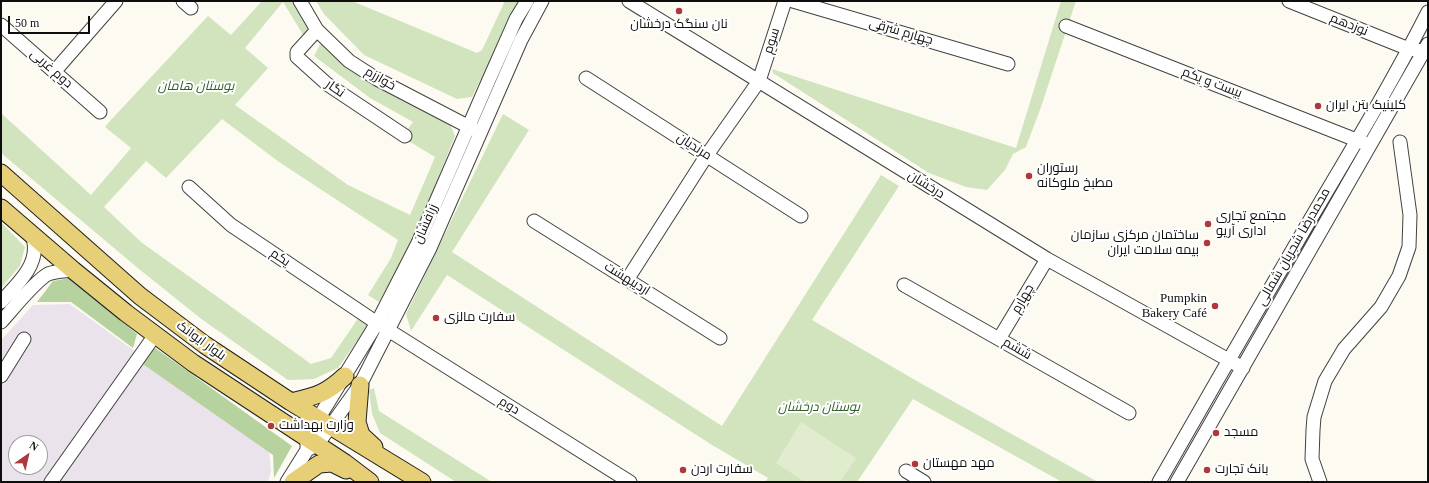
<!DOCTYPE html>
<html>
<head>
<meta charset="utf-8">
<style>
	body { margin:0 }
	#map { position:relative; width:1429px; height:483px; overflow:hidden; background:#fdfbf1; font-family:"Times New Roman",serif }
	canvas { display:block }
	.frame { position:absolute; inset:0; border:2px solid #0e0e0e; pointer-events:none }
	.north { position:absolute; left:8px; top:435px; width:40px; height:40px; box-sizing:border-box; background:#fff; border:1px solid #9f9f9f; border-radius:50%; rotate:34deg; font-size:11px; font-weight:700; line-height:16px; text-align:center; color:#0e0e0e }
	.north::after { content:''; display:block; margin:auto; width:14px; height:18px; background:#ad373a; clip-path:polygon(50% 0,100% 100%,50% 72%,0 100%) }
	.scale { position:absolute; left:8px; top:16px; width:82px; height:18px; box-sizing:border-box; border:2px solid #0e0e0e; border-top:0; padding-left:5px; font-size:12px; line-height:14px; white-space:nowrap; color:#0e0e0e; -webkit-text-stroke:3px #fff; paint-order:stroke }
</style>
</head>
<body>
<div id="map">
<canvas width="1429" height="483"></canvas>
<div class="frame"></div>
<div class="north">N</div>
<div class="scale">50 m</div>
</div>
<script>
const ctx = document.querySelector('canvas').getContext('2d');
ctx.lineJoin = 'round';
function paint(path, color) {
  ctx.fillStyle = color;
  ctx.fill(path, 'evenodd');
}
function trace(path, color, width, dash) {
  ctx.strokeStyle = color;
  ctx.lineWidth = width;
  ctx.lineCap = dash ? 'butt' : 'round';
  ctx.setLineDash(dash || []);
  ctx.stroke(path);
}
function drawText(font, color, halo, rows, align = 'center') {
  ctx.font = font + ' "Times New Roman",Cairo,serif';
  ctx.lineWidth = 4;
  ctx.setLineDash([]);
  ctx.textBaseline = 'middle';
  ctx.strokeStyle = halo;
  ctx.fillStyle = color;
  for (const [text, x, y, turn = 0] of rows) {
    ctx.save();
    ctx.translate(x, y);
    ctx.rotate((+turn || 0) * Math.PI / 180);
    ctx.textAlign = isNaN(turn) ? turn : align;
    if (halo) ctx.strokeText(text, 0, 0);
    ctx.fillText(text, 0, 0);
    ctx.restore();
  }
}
paint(new Path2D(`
	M 70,304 L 269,449 L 271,471 L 268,482 L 1,482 L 1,340 L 33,305 ZM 16,443 L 40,443 L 40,467 L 16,467 Z`), '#ebe3eb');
paint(new Path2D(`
	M 262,1 L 299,1 L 313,31 L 305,38 L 283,2 L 245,48 L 268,68 L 235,105 L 348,185 L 410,215 L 435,157 L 402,137 L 413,122 L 370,98 L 314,56 L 323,39 L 448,119 L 455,136 L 414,238 L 379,302 L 368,295 L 391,258 L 398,240 L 279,162 L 222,119 L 166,178 L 146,161 L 104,207 L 141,242 L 311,364 L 331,358 L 359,317 L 369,324 L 338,368 L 314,379 L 288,380 L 200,318 L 139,269 L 1,153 L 1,113 L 91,195 L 131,148 L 105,127 L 110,121 L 208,16 L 231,35 Z
	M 316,1 L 352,1 L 477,53 L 482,50 L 505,1 L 520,1 L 472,97 L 457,99 L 364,55 L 324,14 Z
	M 1061,1 L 1076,1 L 1041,107 L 1026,147 L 1013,154 L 1005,170 L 987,190 L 966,187 L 929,173 L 773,73 L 772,69 L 1016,148 Z
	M 503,114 L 529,130 L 452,252 L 722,426 L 881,175 L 899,186 L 812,320 L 922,384 L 1098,482 L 1062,482 L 913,399 L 857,482 L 765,482 L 768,478 L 712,445 L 447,275 L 411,331 L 406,314 Z
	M 1,222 L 25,247 L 20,266 L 1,288 Z
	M 374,388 L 379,411 L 492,482 L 456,482 L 380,433 L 372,414 L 369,390 Z`), '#d1e4be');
paint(new Path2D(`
	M 70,278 L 137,334 L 133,348 L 71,302 L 37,302 L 53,281 Z
	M 151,345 L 292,446 L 274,478 L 273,455 L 140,362 Z`), '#b5d29f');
paint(new Path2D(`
	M 801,422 L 856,458 L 840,482 L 805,482 L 776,463 Z`), '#e1eccf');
const minor = new Path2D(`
	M 183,1 L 191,8
	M 300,1 L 317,30 L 349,61 L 377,79 L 475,130
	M 629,1 L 1047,259 L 1243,368
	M 793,1 L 1008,64
	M 1289,1 L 1409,49 L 1417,50
	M 1,25 L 100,112
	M 1066,26 L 1364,143
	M 317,30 L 297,52 L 297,57 L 327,84 L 405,136
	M 54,72 L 116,1
	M 586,78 L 801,216
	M 189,187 L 231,225 L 377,323 L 630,482
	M 534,221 L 720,338
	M 627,280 L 707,155 L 759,81 L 785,1
	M 904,285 L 1129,413
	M 1,302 C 15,286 38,267 34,243 C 34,240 31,235 30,232
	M 1,322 C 12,310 35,281 48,274 C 55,271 65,271 73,270
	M 999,339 L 1047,259
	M 1,376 L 24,339
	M 309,449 L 317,445 L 360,385 L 430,248 L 521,40 L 542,1
	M 906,471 L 924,482
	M 51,482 L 155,335
	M 287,482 L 307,450 L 307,439 L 318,419 L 377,323 L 418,243 L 488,82 L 516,19 L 527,1
	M 1159,482 C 1208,396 1257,311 1307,225 C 1348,155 1391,85 1428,12
	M 1177,482 L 1428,44
	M 1320,482 L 1312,459 L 1313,430 L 1314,417 L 1325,381 L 1344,349 L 1381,307 L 1399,276 L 1409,247 L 1410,215 L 1400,142`);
const major = new Path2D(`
	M 1,173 L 140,296 L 205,345 L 291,402 L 422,482
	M 1,208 L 73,270 L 126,313 L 193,363 L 345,463 L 370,482
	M 360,385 L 357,422 L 361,435 L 374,447
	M 291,402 C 316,396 326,394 345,376
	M 293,482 L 319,464 L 332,463 L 346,470`);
trace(minor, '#414141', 15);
trace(major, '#1f1f1f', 19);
trace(minor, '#fff', 13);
trace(major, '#e7cf77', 17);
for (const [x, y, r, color] of [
	[679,11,4,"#ad373a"],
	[1318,106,4,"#ad373a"],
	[1029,176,4,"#ad373a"],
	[1208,224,4,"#ad373a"],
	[1207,243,4,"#ad373a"],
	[1215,306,4,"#ad373a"],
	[436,318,4,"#ad373a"],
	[271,426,4,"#ad373a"],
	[1216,433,4,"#ad373a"],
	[915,464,4,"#ad373a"],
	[683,470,4,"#ad373a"],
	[1207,470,4,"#ad373a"]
]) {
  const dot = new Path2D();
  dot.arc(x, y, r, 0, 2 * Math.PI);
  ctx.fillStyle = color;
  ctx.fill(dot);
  trace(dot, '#fff', 1.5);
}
drawText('13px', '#0e0e0e', '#fff', [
	["نان سنگک درخشان",679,25,"center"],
	["کلینیک بتن ایران",1326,106],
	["رستوران",1037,169],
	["مطبخ ملوکانه",1037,184],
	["مجتمع تجاری",1216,217],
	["اداری آريو",1216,232],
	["ساختمان مرکزی سازمان",1199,236,"right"],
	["بیمه سلامت ایران",1199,251,"right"],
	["Pumpkin",1207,299,"right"],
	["Bakery Café",1207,314,"right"],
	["سفارت مالزی",444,318],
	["وزارت بهداشت",279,426],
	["مسجد",1224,433],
	["مهد مهستان",923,464],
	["سفارت اردن",691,470],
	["بانک تجارت",1215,470]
], 'left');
drawText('13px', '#0e0e0e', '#fff', [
	["نوزدهم",1349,25,22],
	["چهارم شرقی",901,32,16],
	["سوم",772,41,-72],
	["دوم غربی",51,69,41],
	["خوارزم",380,79,30],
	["بیست و یکم",1212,83,21],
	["نگار",335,89,35],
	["مرنديان",694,147,33],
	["درخشان",926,185,32],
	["زرافشان",426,224,-66],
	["محمدرضا شجریان شمالی",1294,247,-60],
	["یکم",280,258,34],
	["اردیبهشت",627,279,32],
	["چهارم",1023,299,-60],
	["بلوار ایوانک",201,341,36],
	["ششم",1017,349,30],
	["دوم",509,406,32]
]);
drawText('italic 13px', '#305e26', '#fff', [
	["بوستان هامان",196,87],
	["بوستان درخشان",819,408]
]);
</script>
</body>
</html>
